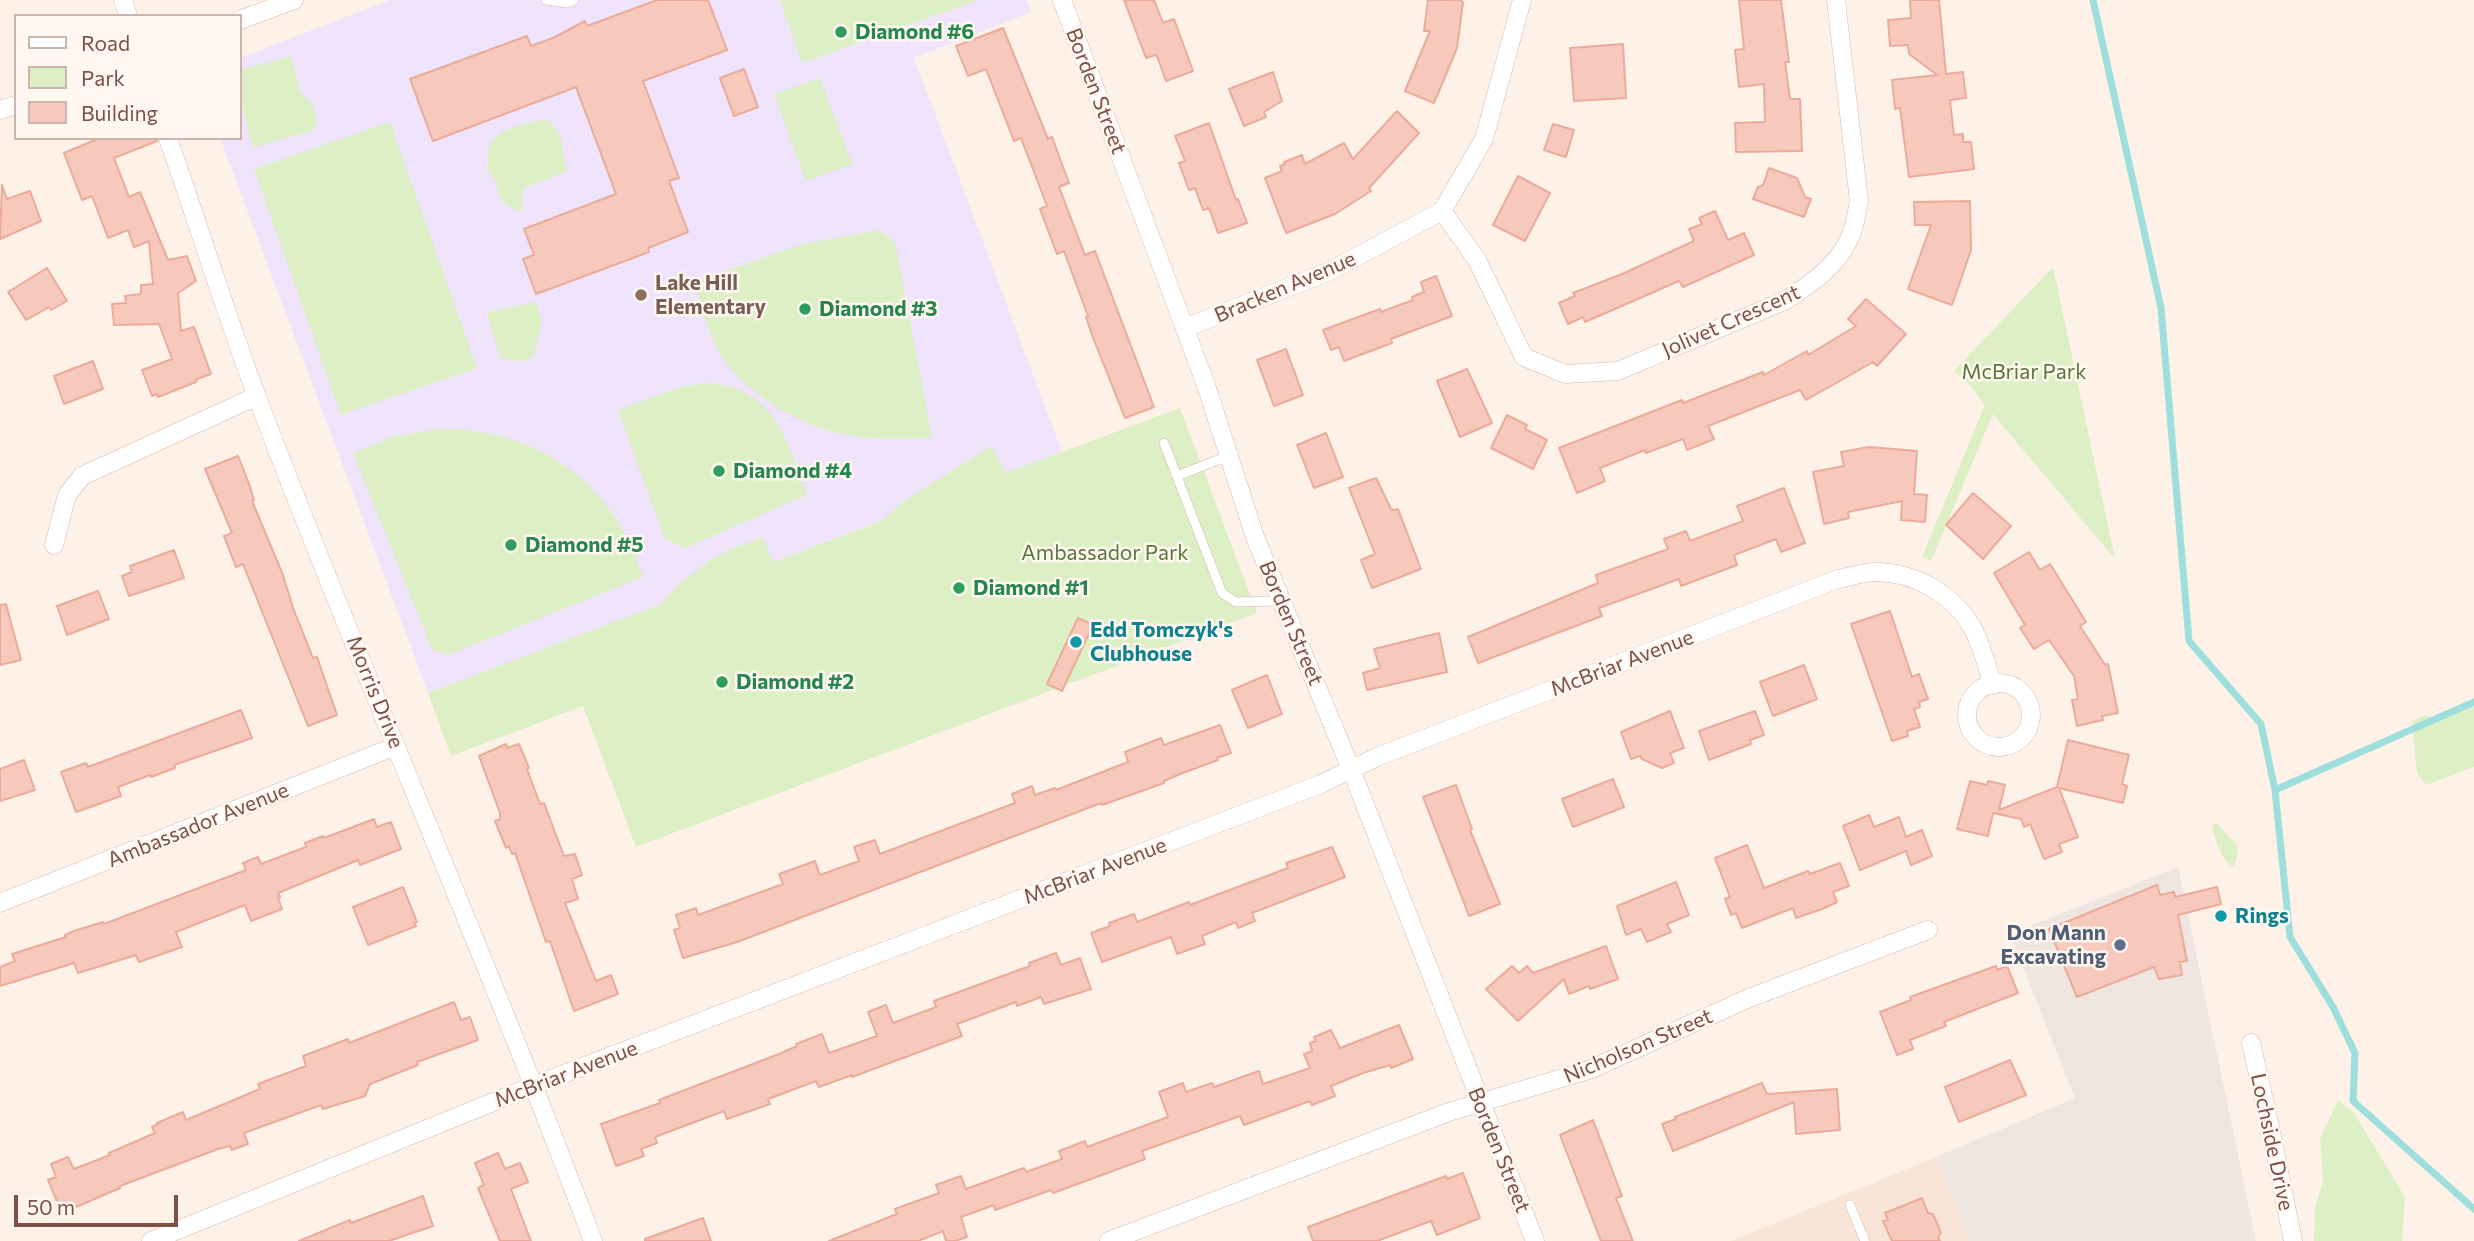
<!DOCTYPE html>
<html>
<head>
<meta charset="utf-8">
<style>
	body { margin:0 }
	#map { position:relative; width:2474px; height:1241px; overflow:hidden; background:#fef2e8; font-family:Commissioner,sans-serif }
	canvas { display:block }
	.legend { position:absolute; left:14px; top:14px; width:228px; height:126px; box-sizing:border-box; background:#fff7f0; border:2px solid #cbb5ad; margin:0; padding:9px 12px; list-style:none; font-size:21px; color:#7c5148 }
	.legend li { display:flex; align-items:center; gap:14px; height:35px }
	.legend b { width:35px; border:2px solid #cbb5ad }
	.scale { position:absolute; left:14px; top:1195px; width:164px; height:32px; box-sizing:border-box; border:4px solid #7c5148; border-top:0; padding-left:9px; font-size:21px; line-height:24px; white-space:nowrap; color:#7c5148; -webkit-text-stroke:5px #fff7f0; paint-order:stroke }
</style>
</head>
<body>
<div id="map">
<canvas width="2474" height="1241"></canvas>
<ul class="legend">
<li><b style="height:9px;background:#fff"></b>Road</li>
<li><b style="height:19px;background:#ddefc4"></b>Park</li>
<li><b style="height:19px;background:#f7c9bc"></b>Building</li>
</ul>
<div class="scale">50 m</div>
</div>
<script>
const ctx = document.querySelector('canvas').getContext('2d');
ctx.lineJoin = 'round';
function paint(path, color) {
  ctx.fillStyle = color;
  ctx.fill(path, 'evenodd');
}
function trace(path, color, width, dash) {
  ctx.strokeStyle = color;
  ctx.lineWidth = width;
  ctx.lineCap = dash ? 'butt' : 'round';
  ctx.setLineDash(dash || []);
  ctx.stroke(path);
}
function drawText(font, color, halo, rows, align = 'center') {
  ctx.font = font + ' Commissioner,sans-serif';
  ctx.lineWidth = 5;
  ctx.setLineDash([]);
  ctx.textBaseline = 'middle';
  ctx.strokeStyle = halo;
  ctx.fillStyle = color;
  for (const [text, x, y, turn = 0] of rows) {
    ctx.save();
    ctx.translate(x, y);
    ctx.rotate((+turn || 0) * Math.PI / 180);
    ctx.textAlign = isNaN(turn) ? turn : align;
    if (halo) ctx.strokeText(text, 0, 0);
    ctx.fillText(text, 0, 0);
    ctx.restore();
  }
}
paint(new Path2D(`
	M 1936,1157 L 1970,1241 L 1731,1241 Z`), '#f9e5d8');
paint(new Path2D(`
	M 2178,867 L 2256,1241 L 1970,1241 L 1936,1157 L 2075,1098 L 2010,934 Z`), '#efe5e1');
paint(new Path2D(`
	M 390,0 L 1027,0 L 1031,12 L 914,58 L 1062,452 L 428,693 L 220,138 L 240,138 L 240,58 Z`), '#efe4fb');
paint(new Path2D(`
	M 780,0 L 979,0 L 802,63 Z
	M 291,56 L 300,92 L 312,103 L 317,123 L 312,131 L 253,147 L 243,109 L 240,107 L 240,70 Z
	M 820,78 L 852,164 L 806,181 L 774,94 Z
	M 547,119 C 571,143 558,145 567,171 L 523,188 L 521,212 C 487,199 505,186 488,171 C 488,165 487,159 488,154 C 489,126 527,125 547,119 Z
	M 390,122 L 477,368 L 341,415 L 254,169 Z
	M 878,230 L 895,242 L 932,438 C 901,439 871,440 841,434 C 800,426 745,392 722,357 C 708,335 702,306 694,282 L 803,244 Z
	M 2053,267 L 2115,559 L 1993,414 L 1931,561 L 1922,557 L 1985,405 L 1969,384 L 1954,371 Z
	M 535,301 L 542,319 L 533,358 L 522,361 L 500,359 L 487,313 C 504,307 518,308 535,301 Z
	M 707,383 C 775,387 787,441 807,495 L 685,548 L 665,539 L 618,410 L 681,387 Z
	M 1180,408 L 1257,613 L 636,847 L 583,706 L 451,756 L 428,693 L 661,604 L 677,586 L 709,561 L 726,551 L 763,537 L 773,562 L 882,521 L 904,501 L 991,446 L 1006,473 Z
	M 440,429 C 539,429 613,482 643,577 L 448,655 L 432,649 L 353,453 L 395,436 Z
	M 2474,705 L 2474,767 L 2426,785 L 2417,773 L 2412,721 L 2423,716 L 2433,717 Z
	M 2214,824 L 2217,824 L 2236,844 L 2238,851 L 2234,867 C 2221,861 2217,842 2212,829 Z
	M 2338,1100 L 2354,1113 L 2405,1197 L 2402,1241 L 2314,1241 L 2315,1208 L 2323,1182 L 2320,1139 Z`), '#ddefc4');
trace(new Path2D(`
	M 2093,0 L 2161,308 L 2189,641 L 2261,724 L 2275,790 L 2290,937 L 2333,1007 L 2355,1053 L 2353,1101 L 2474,1209
	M 2275,790 L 2474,702`), '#9ededd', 7);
const building = new Path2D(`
	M 657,0 L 708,0 L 727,50 L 643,81 L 679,178 L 669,181 L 688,232 L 648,248 L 649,252 L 536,294 L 523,259 L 534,255 L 524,229 L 616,194 L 576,87 L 433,141 L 410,79 L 527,36 L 531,46 L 553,38 L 585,21 L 587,26 Z
	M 1124,0 L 1154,0 L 1163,23 L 1174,19 L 1193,71 L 1166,81 L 1157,56 L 1155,55 L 1146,58 Z
	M 1428,0 L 1460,0 L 1463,2 L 1457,48 L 1434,103 L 1405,91 L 1430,31 L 1424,31 Z
	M 1739,0 L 1781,0 L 1789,62 L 1785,62 L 1790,99 L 1800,99 L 1802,151 L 1736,152 L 1735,123 L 1765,122 L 1764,84 L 1739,87 L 1735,50 L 1744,49 Z
	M 1910,0 L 1939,0 L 1946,74 L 1963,72 L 1966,98 L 1950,100 L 1954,135 L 1963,134 L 1963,142 L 1971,142 L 1974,169 L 1909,177 L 1900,108 L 1895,109 L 1892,80 L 1937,75 L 1909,54 L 1908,45 L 1890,46 L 1888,20 L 1911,18 Z
	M 1003,28 L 1048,139 L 1052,137 L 1069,183 L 1059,187 L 1085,255 L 1095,251 L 1154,407 L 1125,418 L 1092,335 L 1086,317 L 1088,316 L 1064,251 L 1057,254 L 1040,209 L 1047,206 L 1021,138 L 1014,141 L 986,69 L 968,76 L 956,46 Z
	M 1623,44 L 1626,98 L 1574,101 L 1570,48 Z
	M 744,69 L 758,107 L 734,116 L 720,78 Z
	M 1273,72 L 1282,101 L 1264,112 L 1266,117 L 1244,126 L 1229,89 Z
	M 1397,111 L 1419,133 L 1369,188 L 1371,191 L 1335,214 L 1286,233 L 1265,178 L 1282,171 L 1280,166 L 1285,164 L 1284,162 L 1302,155 L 1305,164 L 1344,143 L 1353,159 Z
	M 1209,123 L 1236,200 L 1238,199 L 1247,223 L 1218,233 L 1209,208 L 1203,210 L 1195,188 L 1189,190 L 1179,163 L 1185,161 L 1175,136 Z
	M 1553,124 L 1574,130 L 1566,157 L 1544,150 Z
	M 100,138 L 157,138 L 157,141 L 114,158 L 129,197 L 140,192 L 168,260 L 187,256 L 196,281 L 178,293 L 181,331 L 194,327 L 211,374 L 197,379 L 196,382 L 158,397 L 157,394 L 152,396 L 142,370 L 172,359 L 159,324 L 114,325 L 112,304 L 126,303 L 125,296 L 141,294 L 141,285 L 153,284 L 149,241 L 134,247 L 128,230 L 108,238 L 92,196 L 82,200 L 64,153 Z
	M 1769,168 L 1797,178 L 1805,197 L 1811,199 L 1804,217 L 1753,199 L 1758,187 L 1763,185 Z
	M 1518,176 L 1550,193 L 1525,241 L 1493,225 Z
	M 2,185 L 7,199 L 30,191 L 41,221 L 0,239 Z
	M 1970,201 L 1971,250 L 1952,305 L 1908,289 L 1931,225 L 1915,225 L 1914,202 Z
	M 1715,211 L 1728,240 L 1744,233 L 1754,255 L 1683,287 L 1679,281 L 1585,322 L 1583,317 L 1568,324 L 1559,303 L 1575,296 L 1573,293 L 1622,274 L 1694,241 L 1689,229 L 1702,224 L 1699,218 Z
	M 47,268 L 67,301 L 51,310 L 49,307 L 26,320 L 8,292 Z
	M 1436,276 L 1452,316 L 1391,339 L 1392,343 L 1344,361 L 1339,347 L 1331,350 L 1323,330 L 1380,309 L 1381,312 L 1413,300 L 1412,297 L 1424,292 L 1421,282 Z
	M 1866,299 L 1906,334 L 1877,366 L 1873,362 L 1806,400 L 1800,390 L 1708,426 L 1714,439 L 1687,450 L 1683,439 L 1646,453 L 1645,450 L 1600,468 L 1605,481 L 1577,493 L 1559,448 L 1682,400 L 1683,403 L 1763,372 L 1764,375 L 1807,351 L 1808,355 L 1856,326 L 1848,319 Z
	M 1286,349 L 1303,395 L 1274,406 L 1257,360 Z
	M 93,361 L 103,389 L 64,404 L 54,376 Z
	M 1467,369 L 1492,423 L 1460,437 L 1437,381 Z
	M 1507,415 L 1527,425 L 1525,429 L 1547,440 L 1533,469 L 1491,448 Z
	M 1326,433 L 1343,477 L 1314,488 L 1297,445 Z
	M 1869,447 L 1917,451 L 1914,494 L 1927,495 L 1925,522 L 1901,520 L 1902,501 L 1848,512 L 1849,518 L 1824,524 L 1813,472 L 1844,466 L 1841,452 Z
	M 238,456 L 248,481 L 254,500 L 252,501 L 283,575 L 293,608 L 313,658 L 317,657 L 337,715 L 308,726 L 243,564 L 236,567 L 224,536 L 232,533 L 205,469 Z
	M 1376,478 L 1391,509 L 1393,510 L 1398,509 L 1421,569 L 1372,588 L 1361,560 L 1375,554 L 1349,488 Z
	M 1784,488 L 1805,543 L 1781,552 L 1776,539 L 1734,555 L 1737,565 L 1681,586 L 1679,579 L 1599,608 L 1602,616 L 1478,663 L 1468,637 L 1598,583 L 1596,575 L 1668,549 L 1664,539 L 1686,531 L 1690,541 L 1743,521 L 1737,506 Z
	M 1973,493 L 2011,526 L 1983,559 L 1946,525 Z
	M 174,550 L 184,578 L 129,596 L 122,576 L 132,572 L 130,566 Z
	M 2029,552 L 2040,570 L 2050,564 L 2086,622 L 2080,626 L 2105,665 L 2108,664 L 2118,713 L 2102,716 L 2103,720 L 2077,726 L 2072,700 L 2078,699 L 2074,676 L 2049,640 L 2034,649 L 2020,628 L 2025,625 L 1994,573 Z
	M 98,591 L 109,619 L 67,635 L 57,606 Z
	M 6,604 L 21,660 L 0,665 L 0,605 Z
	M 1890,611 L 1912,677 L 1919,674 L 1928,699 L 1919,702 L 1920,707 L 1914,709 L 1920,727 L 1907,731 L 1908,736 L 1892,741 L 1851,624 Z
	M 1078,618 L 1093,625 L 1062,691 L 1047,684 Z
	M 1439,633 L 1447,672 L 1367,690 L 1363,673 L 1380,668 L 1374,649 Z
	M 1804,665 L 1817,699 L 1773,716 L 1760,682 Z
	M 1267,675 L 1282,714 L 1248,728 L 1232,690 Z
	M 241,710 L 252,738 L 174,765 L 175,768 L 151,777 L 150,775 L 118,787 L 121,796 L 76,812 L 61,772 L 86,763 L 88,767 Z
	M 1670,711 L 1684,748 L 1670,753 L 1674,763 L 1662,768 L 1642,759 L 1640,756 L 1631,759 L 1621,732 Z
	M 1755,711 L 1764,735 L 1750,740 L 1751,744 L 1709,760 L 1699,731 Z
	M 1220,725 L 1231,753 L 1217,758 L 1218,760 L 1180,774 L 1164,781 L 1164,783 L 1102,805 L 1101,803 L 737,942 L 683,958 L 674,930 L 680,928 L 676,915 L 696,908 L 698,915 L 783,884 L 779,874 L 815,861 L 820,875 L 859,861 L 854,847 L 875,840 L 880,854 L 1015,803 L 1012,794 L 1032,786 L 1035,795 L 1055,788 L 1056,790 L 1128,762 L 1125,752 L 1161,738 L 1164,745 Z
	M 2068,740 L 2129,755 L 2122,784 L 2127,786 L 2123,803 L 2059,788 L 2078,837 L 2059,844 L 2062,852 L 2044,859 L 2030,824 L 2024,827 L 2021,819 L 1993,813 L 1988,836 L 1957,829 L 1970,781 L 1987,785 L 1988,781 L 2005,785 L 1999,810 L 2057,787 Z
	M 506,744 L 507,748 L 519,744 L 529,768 L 527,769 L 540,804 L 544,803 L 564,856 L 575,854 L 582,875 L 572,879 L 578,899 L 565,903 L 596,981 L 611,975 L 618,994 L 574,1011 L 550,941 L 546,942 L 515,853 L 512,854 L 509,846 L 506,848 L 495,821 L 500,819 L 500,813 L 479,756 Z
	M 24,760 L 35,790 L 0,801 L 0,769 Z
	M 1613,779 L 1624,807 L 1573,827 L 1562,799 Z
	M 1456,785 L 1472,829 L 1470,830 L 1500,904 L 1469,916 L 1423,797 Z
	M 1869,815 L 1874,827 L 1899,817 L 1906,837 L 1922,830 L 1932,856 L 1911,865 L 1906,851 L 1860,870 L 1843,826 Z
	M 374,819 L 377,827 L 391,822 L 401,849 L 360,865 L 358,860 L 278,893 L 280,897 L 278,898 L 282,909 L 251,921 L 245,905 L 176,932 L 182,947 L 139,962 L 136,955 L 78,973 L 74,963 L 0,986 L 0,967 L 15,961 L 12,954 L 66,937 L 65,935 L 74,931 L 103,922 L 104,924 L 246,870 L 243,863 L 258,857 L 261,864 L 306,847 L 305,843 L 323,836 L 324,838 Z
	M 1747,845 L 1764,888 L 1808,871 L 1810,874 L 1840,863 L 1849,886 L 1833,892 L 1837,902 L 1822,909 L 1796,918 L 1793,908 L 1742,928 L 1736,913 L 1731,915 L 1725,899 L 1730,897 L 1715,858 Z
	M 1332,847 L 1345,877 L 1252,913 L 1255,921 L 1238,928 L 1236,922 L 1202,936 L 1205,944 L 1177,954 L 1171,937 L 1102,962 L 1091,933 L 1110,926 L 1109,923 L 1134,914 L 1137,922 L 1189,902 L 1190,905 L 1288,868 L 1286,863 Z
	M 1676,882 L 1689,915 L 1667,924 L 1671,932 L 1647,942 L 1641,929 L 1626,935 L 1617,906 Z
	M 2157,885 L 2160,895 L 2174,892 L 2175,897 L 2217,887 L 2221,904 L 2178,915 L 2187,961 L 2180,962 L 2182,975 L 2159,979 L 2154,967 L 2077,997 L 2049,929 Z
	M 403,887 L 417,922 L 414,923 L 416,926 L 368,945 L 353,907 Z
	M 1606,946 L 1618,979 L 1590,989 L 1589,986 L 1569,994 L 1564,979 L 1518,1021 L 1486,989 L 1512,966 L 1519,973 L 1527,966 L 1533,973 Z
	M 1056,953 L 1061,965 L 1080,958 L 1091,989 L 1044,1004 L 1041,997 L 1017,1006 L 1016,1002 L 957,1024 L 962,1036 L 852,1077 L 852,1075 L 819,1087 L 816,1081 L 768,1099 L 770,1104 L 727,1119 L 724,1111 L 655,1137 L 657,1143 L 641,1149 L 644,1156 L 616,1166 L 601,1124 L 660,1103 L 659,1100 L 779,1054 L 797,1046 L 796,1044 L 822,1034 L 829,1053 L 877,1036 L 868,1012 L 886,1005 L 893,1023 L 936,1007 L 934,1001 L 1030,966 L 1029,963 Z
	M 1996,966 L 1997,970 L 2007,966 L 2018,993 L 1944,1022 L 1946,1026 L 1910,1040 L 1913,1049 L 1897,1055 L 1880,1012 L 1911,1000 L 1910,997 Z
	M 454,1002 L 461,1020 L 470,1017 L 478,1040 L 417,1062 L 418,1065 L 370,1084 L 365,1096 L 323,1109 L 321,1105 L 244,1133 L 248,1144 L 232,1150 L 230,1146 L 218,1149 L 120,1186 L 120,1188 L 62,1213 L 48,1180 L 56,1177 L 51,1164 L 68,1157 L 74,1169 L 110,1155 L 109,1153 L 155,1133 L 152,1127 L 158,1124 L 157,1123 L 183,1112 L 186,1120 L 260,1089 L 258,1084 L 306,1066 L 303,1056 L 348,1039 L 349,1043 Z
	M 1399,1025 L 1413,1059 L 1391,1068 L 1390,1065 L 1363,1073 L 1331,1086 L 1335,1096 L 1312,1105 L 1310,1101 L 1244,1125 L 1240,1116 L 1142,1151 L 1145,1159 L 1053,1193 L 1051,1190 L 995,1210 L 994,1205 L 961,1217 L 967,1237 L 955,1241 L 946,1241 L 943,1231 L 918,1241 L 829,1241 L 897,1214 L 895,1209 L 939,1193 L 936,1185 L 961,1176 L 966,1189 L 1024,1168 L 1026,1172 L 1062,1159 L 1059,1151 L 1085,1141 L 1087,1147 L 1168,1117 L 1159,1092 L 1183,1083 L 1186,1092 L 1212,1083 L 1214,1087 L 1259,1071 L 1263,1084 L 1310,1068 L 1304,1054 L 1312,1051 L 1310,1043 L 1316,1041 L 1314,1037 L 1331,1030 L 1340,1048 Z
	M 2010,1060 L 2026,1095 L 1959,1122 L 1945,1087 Z
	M 1762,1083 L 1767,1094 L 1837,1089 L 1840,1130 L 1796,1134 L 1794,1102 L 1673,1151 L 1662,1124 L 1676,1119 L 1675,1117 Z
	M 1593,1120 L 1622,1196 L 1616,1198 L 1633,1241 L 1601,1241 L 1560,1135 Z
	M 498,1153 L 505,1169 L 520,1163 L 528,1182 L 511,1189 L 531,1241 L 500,1241 L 478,1188 L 484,1185 L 475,1163 Z
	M 1463,1173 L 1480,1218 L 1437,1235 L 1431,1221 L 1377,1241 L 1313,1241 L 1308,1227 L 1446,1176 L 1447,1179 Z
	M 423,1196 L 433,1226 L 389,1241 L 299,1241 L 350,1220 L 351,1223 Z
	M 1922,1198 L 1928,1213 L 1933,1214 L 1941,1233 L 1938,1237 L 1940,1241 L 1892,1241 L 1883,1221 L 1888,1220 L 1885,1213 Z
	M 703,1218 L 711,1241 L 645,1241 L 645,1239 Z`);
paint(building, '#f7c9bc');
trace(building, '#ecab9a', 2);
const service = new Path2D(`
	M 546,0 L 567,3 L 574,0
	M 1164,443 L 1222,593 L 1236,602 L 1281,601
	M 1177,476 L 1228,456
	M 1850,1205 L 1865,1241`);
const minor = new Path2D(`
	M 123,0 L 128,16
	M 1062,0 L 1206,385 L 1255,537 L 1351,769 L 1535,1241
	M 240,20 L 294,0
	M 0,110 L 16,105
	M 168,138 C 198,224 225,311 257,397 C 364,680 487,957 593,1241
	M 1442,211 L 1477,260 L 1524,357 L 1565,374 L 1618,371 L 1784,301 C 1812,284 1843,262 1853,229 C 1856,220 1857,210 1859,201 L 1836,0
	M 1185,328 L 1330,271 L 1442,211 L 1484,139 L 1522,0
	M 54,545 L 67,495 L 82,476 L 257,396
	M1967 715a32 32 0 1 1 64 0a32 32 0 1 1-64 0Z
	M 0,903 L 396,746
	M 2251,1043 L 2269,1122 L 2293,1241
	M 151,1241 L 535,1085 L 1321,784 L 1377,757 L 1838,579 C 1850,577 1863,572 1875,572 C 1914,572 1954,594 1973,629 C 1982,646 1987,667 1993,685
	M 1109,1241 L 1449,1112 L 1589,1070 L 1749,998 L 1928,930`);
trace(service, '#d5b8ae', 10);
trace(minor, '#d5b8ae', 19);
trace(service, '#fff', 9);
trace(minor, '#fff', 18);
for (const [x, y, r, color] of [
	[841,32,7,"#2e9e5b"],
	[641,295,7,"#8d6e63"],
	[805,309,7,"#2e9e5b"],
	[719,471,7,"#2e9e5b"],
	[511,545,7,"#2e9e5b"],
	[959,588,7,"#2e9e5b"],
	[1076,642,7,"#0f9aa8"],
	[722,682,7,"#2e9e5b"],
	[2221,916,7,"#0f9aa8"],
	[2120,945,7,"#5c6f8a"]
]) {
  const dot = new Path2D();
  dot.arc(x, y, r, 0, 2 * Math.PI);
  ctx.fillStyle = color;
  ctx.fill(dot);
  trace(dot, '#fff7f0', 2.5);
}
drawText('bold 21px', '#27864d', '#fff7f0', [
	["Diamond #6",855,32],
	["Diamond #3",819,309],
	["Diamond #4",733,471],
	["Diamond #5",525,545],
	["Diamond #1",973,588],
	["Diamond #2",736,682]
], 'left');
drawText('21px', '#7c5148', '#fff7f0', [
	["Borden Street",1096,91,69],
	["Bracken Avenue",1285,287,-23],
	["Jolivet Crescent",1731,321,-24],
	["Borden Street",1291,623,67],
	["McBriar Avenue",1622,663,-21],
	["Morris Drive",375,692,68],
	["Ambassador Avenue",198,825,-22],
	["McBriar Avenue",1095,871,-21],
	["Nicholson Street",1638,1046,-23],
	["McBriar Avenue",566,1074,-21],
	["Lochside Drive",2272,1142,78],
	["Borden Street",1499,1150,68]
]);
drawText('bold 21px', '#785e54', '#fff7f0', [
	["Lake Hill",655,283],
	["Elementary",655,307]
], 'left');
drawText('21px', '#567739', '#fff7f0', [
	["McBriar Park",2024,372],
	["Ambassador Park",1105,553]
]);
drawText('bold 21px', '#0d838f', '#fff7f0', [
	["Edd Tomczyk's",1090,630],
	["Clubhouse",1090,654],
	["Rings",2235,916]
], 'left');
drawText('bold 21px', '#4e5e75', '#fff7f0', [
	["Don Mann",2106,933],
	["Excavating",2106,957]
], 'right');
</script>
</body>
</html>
